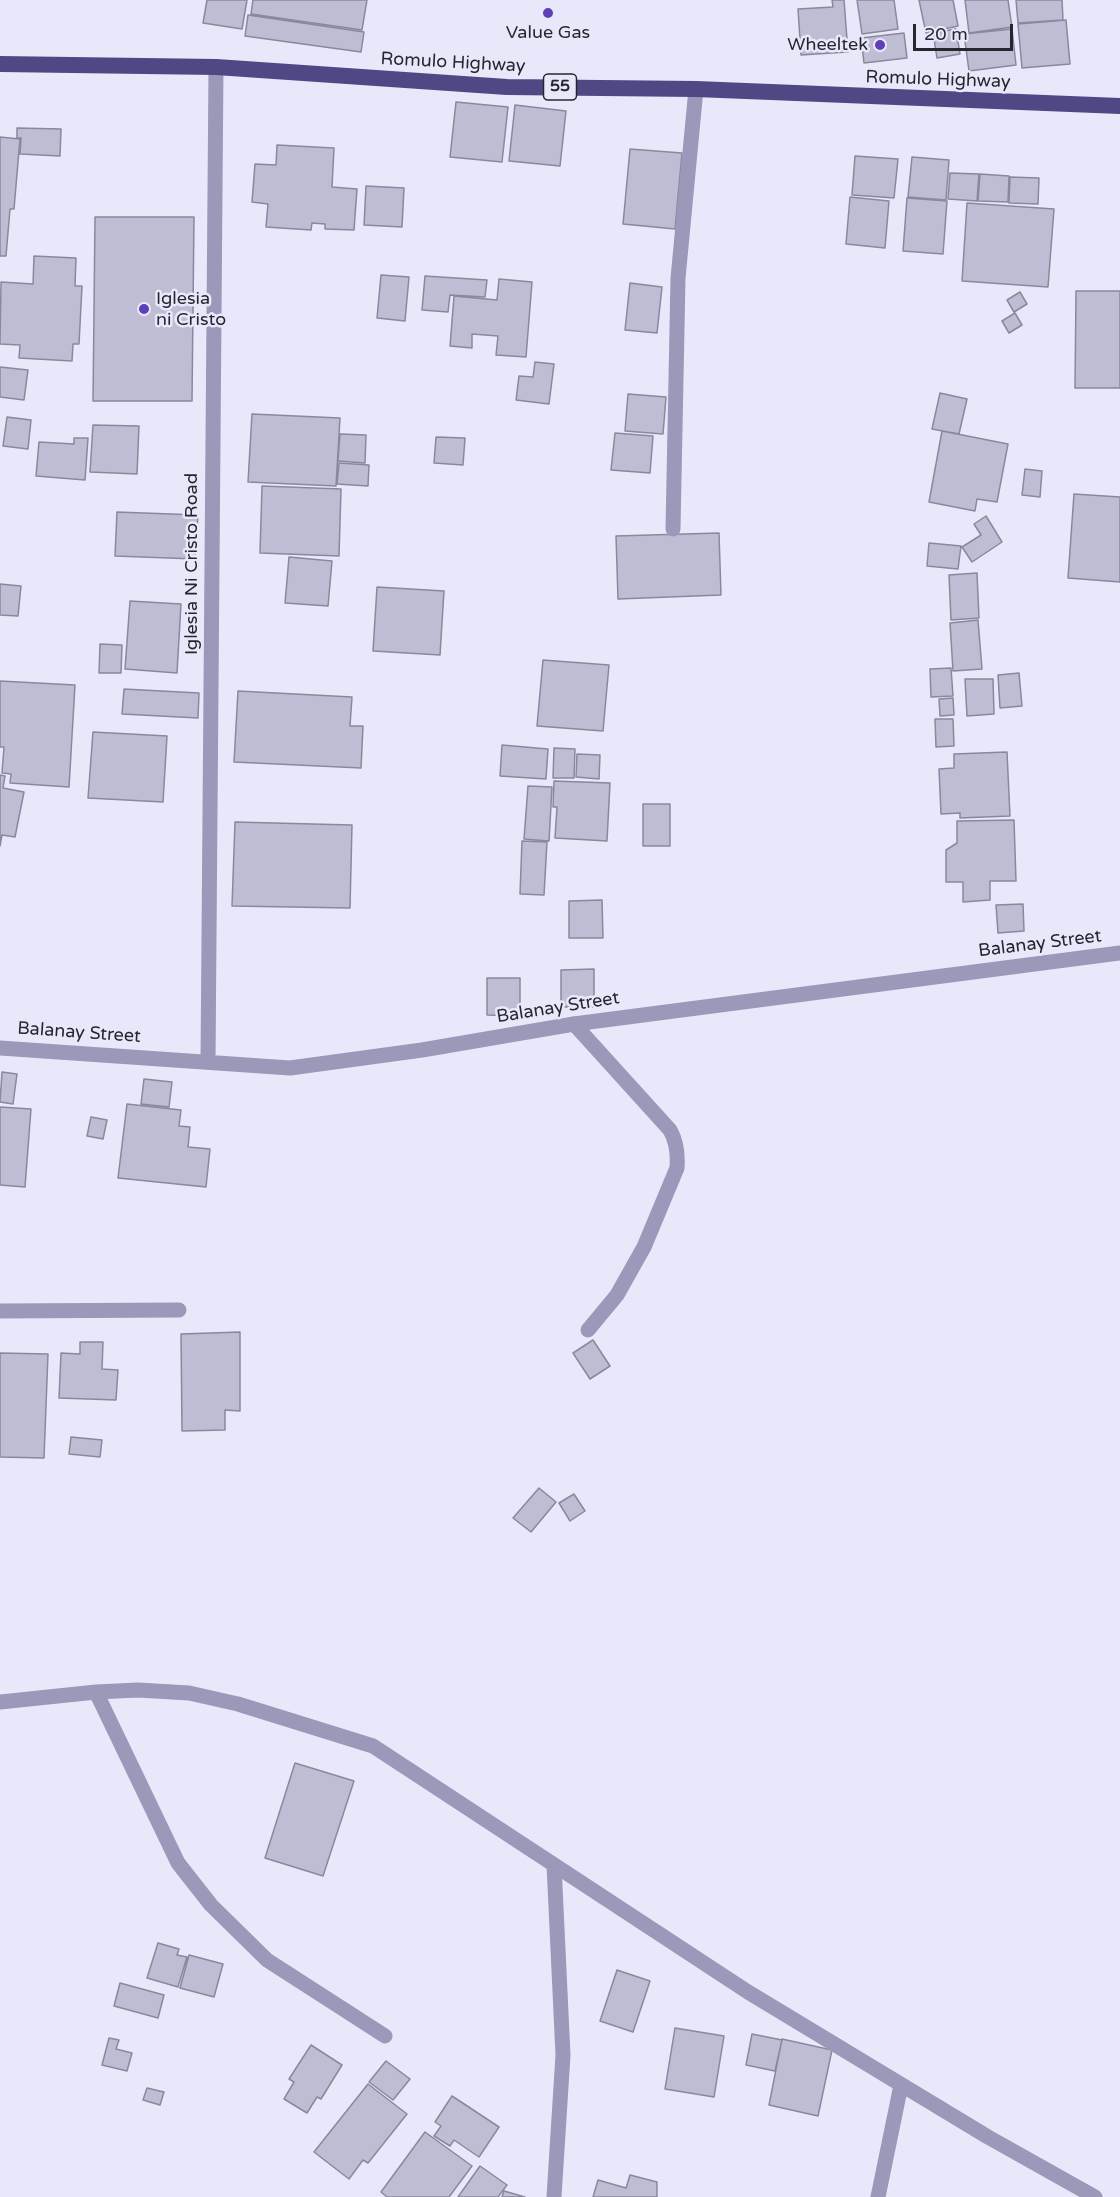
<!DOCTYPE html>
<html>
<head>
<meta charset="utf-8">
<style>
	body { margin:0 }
	#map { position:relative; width:1120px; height:2197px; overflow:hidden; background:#e9e8fb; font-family:"Varela Round",sans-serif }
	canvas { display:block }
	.scale { position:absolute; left:913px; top:24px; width:100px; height:27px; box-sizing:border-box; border:3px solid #27262f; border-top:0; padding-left:8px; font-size:18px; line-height:21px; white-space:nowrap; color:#27262f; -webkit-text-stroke:4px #e9e8fb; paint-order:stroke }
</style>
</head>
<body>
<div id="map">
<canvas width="1120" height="2197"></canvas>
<div class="scale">20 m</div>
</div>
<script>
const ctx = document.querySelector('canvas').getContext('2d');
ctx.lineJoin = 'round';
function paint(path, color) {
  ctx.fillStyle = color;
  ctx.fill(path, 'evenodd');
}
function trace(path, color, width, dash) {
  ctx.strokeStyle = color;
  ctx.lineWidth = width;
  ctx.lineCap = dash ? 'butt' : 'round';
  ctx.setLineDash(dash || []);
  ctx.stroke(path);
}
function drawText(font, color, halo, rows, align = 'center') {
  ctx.font = font + ' "Varela Round",sans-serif';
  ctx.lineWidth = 5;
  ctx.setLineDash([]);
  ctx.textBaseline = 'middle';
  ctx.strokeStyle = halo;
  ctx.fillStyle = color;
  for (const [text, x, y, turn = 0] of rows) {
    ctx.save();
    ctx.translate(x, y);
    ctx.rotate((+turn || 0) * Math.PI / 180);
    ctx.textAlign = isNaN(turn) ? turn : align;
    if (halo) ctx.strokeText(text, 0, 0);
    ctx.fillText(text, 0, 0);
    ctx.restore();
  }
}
const building = new Path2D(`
	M 207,0 L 247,0 L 242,29 L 203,23 Z
	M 253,0 L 367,0 L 362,30 L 251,14 Z
	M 832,0 L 844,0 L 848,52 L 801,55 L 798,9 L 833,7 Z
	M 857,0 L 894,0 L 898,29 L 862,34 Z
	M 919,0 L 953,0 L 958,26 L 926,33 Z
	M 965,0 L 1008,0 L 1012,27 L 969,33 Z
	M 1016,0 L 1062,0 L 1063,20 L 1018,23 Z
	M 248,15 L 364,32 L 361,52 L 245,36 Z
	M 1066,20 L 1070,64 L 1022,68 L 1018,24 Z
	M 956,29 L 960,54 L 937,58 L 933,33 Z
	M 1012,29 L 1016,65 L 969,71 L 964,34 Z
	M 904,33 L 907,58 L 864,63 L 861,38 Z
	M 456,102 L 508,107 L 502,162 L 450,157 Z
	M 515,105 L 566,111 L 560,166 L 509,161 Z
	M 17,128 L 61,129 L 60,156 L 20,154 L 21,138 L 17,138 Z
	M 0,137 L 20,139 L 14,209 L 10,209 L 6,256 L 0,256 Z
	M 277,145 L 334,148 L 332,187 L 357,189 L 354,230 L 325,229 L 325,224 L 312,223 L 311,230 L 266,227 L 268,204 L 252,202 L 255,164 L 276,165 Z
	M 630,149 L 682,153 L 675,229 L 623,224 Z
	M 855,156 L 898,159 L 894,198 L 852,195 Z
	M 912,157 L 949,160 L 946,200 L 908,197 Z
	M 950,173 L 979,174 L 977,201 L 948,199 Z
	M 980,174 L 1009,176 L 1008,202 L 978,201 Z
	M 1010,177 L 1039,178 L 1038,204 L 1009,203 Z
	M 366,186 L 404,188 L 402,227 L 364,225 Z
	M 850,197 L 889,201 L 885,248 L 846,244 Z
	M 907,198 L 947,201 L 943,254 L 903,251 Z
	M 967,203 L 1054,209 L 1048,287 L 962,281 Z
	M 95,217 L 194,217 L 192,401 L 93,401 Z
	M 34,256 L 76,258 L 75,286 L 82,286 L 79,344 L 73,344 L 72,361 L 19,358 L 20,345 L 0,344 L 1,282 L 33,284 Z
	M 381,275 L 409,277 L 405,321 L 377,318 Z
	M 425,276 L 487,280 L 485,297 L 450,295 L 448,312 L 422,310 Z
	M 499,279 L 532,282 L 526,357 L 496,355 L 498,336 L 472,334 L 472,348 L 450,346 L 454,296 L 497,300 Z
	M 630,283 L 662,287 L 657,333 L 625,330 Z
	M 1076,291 L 1120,291 L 1120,388 L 1075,388 Z
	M 1020,292 L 1027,304 L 1014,312 L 1007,300 Z
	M 1015,313 L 1022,325 L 1009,333 L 1002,321 Z
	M 535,362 L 554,364 L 549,404 L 516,400 L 519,376 L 533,377 Z
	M 0,367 L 28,370 L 24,400 L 0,397 Z
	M 940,393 L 967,399 L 959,434 L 932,429 Z
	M 628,394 L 666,397 L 663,434 L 625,431 Z
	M 252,414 L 340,418 L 336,486 L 248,482 Z
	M 7,417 L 31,420 L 28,449 L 3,446 Z
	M 93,425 L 139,426 L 137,474 L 90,472 Z
	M 942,431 L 1008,444 L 997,502 L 977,499 L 975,511 L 929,502 Z
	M 615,433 L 653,436 L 650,473 L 611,470 Z
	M 340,434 L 366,435 L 365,463 L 338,461 Z
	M 436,437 L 465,438 L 463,465 L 434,463 Z
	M 74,438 L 88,438 L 85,480 L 36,476 L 39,442 L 74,444 Z
	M 339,463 L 369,465 L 368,486 L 337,484 Z
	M 1025,469 L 1042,471 L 1040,497 L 1022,495 Z
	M 262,486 L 341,489 L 339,556 L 260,553 Z
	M 1074,494 L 1120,497 L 1120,582 L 1068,578 Z
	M 117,512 L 198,515 L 195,559 L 115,556 Z
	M 986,516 L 1002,542 L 972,562 L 962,547 L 981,535 L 974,524 Z
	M 719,533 L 721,595 L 618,599 L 616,536 Z
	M 929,543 L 961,546 L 958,569 L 927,566 Z
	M 289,557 L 332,561 L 328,606 L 285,603 Z
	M 977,573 L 979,618 L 951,620 L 949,575 Z
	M 0,584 L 21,586 L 18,616 L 0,615 Z
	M 377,587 L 444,591 L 440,655 L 373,651 Z
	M 130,601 L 181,604 L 177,673 L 125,669 Z
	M 978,620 L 982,669 L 953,671 L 950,623 Z
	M 100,644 L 122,645 L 121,673 L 99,673 Z
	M 543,660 L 609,665 L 603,731 L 537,726 Z
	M 951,668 L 953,696 L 931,697 L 930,669 Z
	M 1019,673 L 1022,706 L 1000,708 L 998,675 Z
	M 965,679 L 993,679 L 994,714 L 967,716 Z
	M 0,681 L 75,685 L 69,787 L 10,783 L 11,774 L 2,773 L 4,747 L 0,747 Z
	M 124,689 L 199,693 L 198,718 L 122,714 Z
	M 238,691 L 352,697 L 350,726 L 363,726 L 361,768 L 234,762 Z
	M 953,698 L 954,715 L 940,716 L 939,699 Z
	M 935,719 L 953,719 L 954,746 L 936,747 Z
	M 93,732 L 167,736 L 163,802 L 88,798 Z
	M 502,745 L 548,749 L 546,779 L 500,776 Z
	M 554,748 L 575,749 L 574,778 L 553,778 Z
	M 1007,752 L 1010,816 L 960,818 L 960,813 L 941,814 L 939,769 L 954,768 L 954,754 Z
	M 577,754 L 600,755 L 599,779 L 576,777 Z
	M 0,775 L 5,776 L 3,788 L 24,792 L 15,837 L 2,835 L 0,846 Z
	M 554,781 L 610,783 L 607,841 L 555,838 L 557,807 L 553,807 Z
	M 528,786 L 552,787 L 549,841 L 524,839 Z
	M 643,804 L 670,804 L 670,846 L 643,846 Z
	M 1014,820 L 1016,881 L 990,881 L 990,900 L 963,902 L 963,882 L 946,882 L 946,850 L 957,843 L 957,821 Z
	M 235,822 L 352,825 L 350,908 L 232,906 Z
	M 522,841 L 547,842 L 544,895 L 520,894 Z
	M 602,900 L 603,938 L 569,938 L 569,901 Z
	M 1023,904 L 1024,931 L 998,933 L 996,905 Z
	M 594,969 L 594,1007 L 561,1007 L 561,970 Z
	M 487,978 L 520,978 L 520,1016 L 487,1015 Z
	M 2,1072 L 17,1074 L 13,1104 L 0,1102 Z
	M 144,1079 L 172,1082 L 169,1107 L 141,1104 Z
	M 127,1104 L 181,1110 L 179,1126 L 190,1127 L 188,1147 L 210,1149 L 206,1187 L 118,1178 Z
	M 0,1107 L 31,1109 L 25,1187 L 0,1185 Z
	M 91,1117 L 107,1120 L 103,1139 L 87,1136 Z
	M 240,1332 L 240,1411 L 225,1410 L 225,1430 L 182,1431 L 181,1334 Z
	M 593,1340 L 610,1366 L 590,1379 L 573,1353 Z
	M 80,1342 L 103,1342 L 102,1369 L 118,1370 L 116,1400 L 59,1398 L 61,1353 L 80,1354 Z
	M 0,1353 L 48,1354 L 44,1458 L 0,1457 Z
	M 71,1437 L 102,1440 L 100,1457 L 69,1454 Z
	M 539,1488 L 556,1502 L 531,1532 L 513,1518 Z
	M 574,1494 L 585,1511 L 570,1521 L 559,1503 Z
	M 295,1763 L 354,1781 L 323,1876 L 265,1858 Z
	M 158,1943 L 179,1949 L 177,1955 L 187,1957 L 178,1987 L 147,1978 Z
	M 189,1955 L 223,1964 L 214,1997 L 180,1988 Z
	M 617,1970 L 650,1981 L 633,2032 L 600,2021 Z
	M 120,1983 L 164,1995 L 158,2018 L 114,2006 Z
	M 675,2028 L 724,2036 L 714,2097 L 665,2089 Z
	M 752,2034 L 782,2040 L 775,2071 L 746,2065 Z
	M 109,2038 L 119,2040 L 116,2049 L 132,2053 L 127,2071 L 102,2065 Z
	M 782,2039 L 832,2050 L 818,2116 L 769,2105 Z
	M 311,2045 L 342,2065 L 321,2099 L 317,2097 L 307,2113 L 284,2099 L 294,2082 L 289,2079 Z
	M 386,2061 L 410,2079 L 393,2100 L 369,2082 Z
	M 368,2084 L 407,2114 L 368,2163 L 363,2160 L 349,2179 L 314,2152 Z
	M 147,2088 L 164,2092 L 160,2105 L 143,2100 Z
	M 452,2096 L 499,2127 L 479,2157 L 454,2140 L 450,2146 L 434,2136 L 441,2126 L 435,2122 Z
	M 425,2132 L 472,2166 L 449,2197 L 387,2197 L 381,2192 Z
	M 480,2166 L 507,2185 L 498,2197 L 458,2197 Z
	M 630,2175 L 657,2182 L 657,2197 L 593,2197 L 598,2180 L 626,2188 Z
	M 504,2191 L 525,2197 L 502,2197 Z`);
paint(building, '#bebdd4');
trace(building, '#89889e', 1.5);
trace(new Path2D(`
	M 673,529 L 678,278 L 696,89
	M 574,1024 L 670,1130 C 677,1142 678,1154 677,1168 L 644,1247 L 617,1295 L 588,1330
	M 554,1865 L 563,2055 L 554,2197
	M 878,2197 L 901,2085`), '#9b98b9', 15);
trace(new Path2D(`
	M 0,1048 L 290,1068 L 422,1050 L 574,1024 L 1120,953
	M 208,1061 L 216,67
	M 0,1311 L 179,1310
	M 96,1692 L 178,1863 L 211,1905 L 267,1960 L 385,2036
	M 0,1702 L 96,1692 L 138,1690 L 189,1693 L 238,1704 L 373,1746 L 748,1992 L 988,2137 L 1095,2197`), '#9b98b9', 15);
trace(new Path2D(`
	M 0,64 L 216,67 L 507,87 L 696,89 L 1120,106`), '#504884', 16);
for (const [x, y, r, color] of [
	[548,13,6,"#5d40b8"],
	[880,45,6,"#5d40b8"],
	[144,309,6,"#5d40b8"]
]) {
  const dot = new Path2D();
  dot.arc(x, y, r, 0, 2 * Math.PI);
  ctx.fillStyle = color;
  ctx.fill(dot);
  trace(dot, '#e9e8fb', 2);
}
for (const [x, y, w] of [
	[560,87,33]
]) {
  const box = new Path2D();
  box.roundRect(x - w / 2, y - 13, w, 26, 4.5);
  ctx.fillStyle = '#e9e8fb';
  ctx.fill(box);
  trace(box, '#27262f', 1.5);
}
drawText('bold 16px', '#27262f', null, [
	["55",560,87]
]);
drawText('18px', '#27262f', '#e9e8fb', [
	["Value Gas",548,33],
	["Wheeltek",868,45,"right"],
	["Iglesia",156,299,"left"],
	["ni Cristo",156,320,"left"]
]);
drawText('18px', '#27262f', '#e9e8fb', [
	["Romulo Highway",453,63,3],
	["Romulo Highway",938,80,2],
	["Iglesia Ni Cristo Road",192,564,-90],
	["Balanay Street",1040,944,-7],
	["Balanay Street",558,1008,-9],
	["Balanay Street",79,1033,4]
]);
</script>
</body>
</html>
